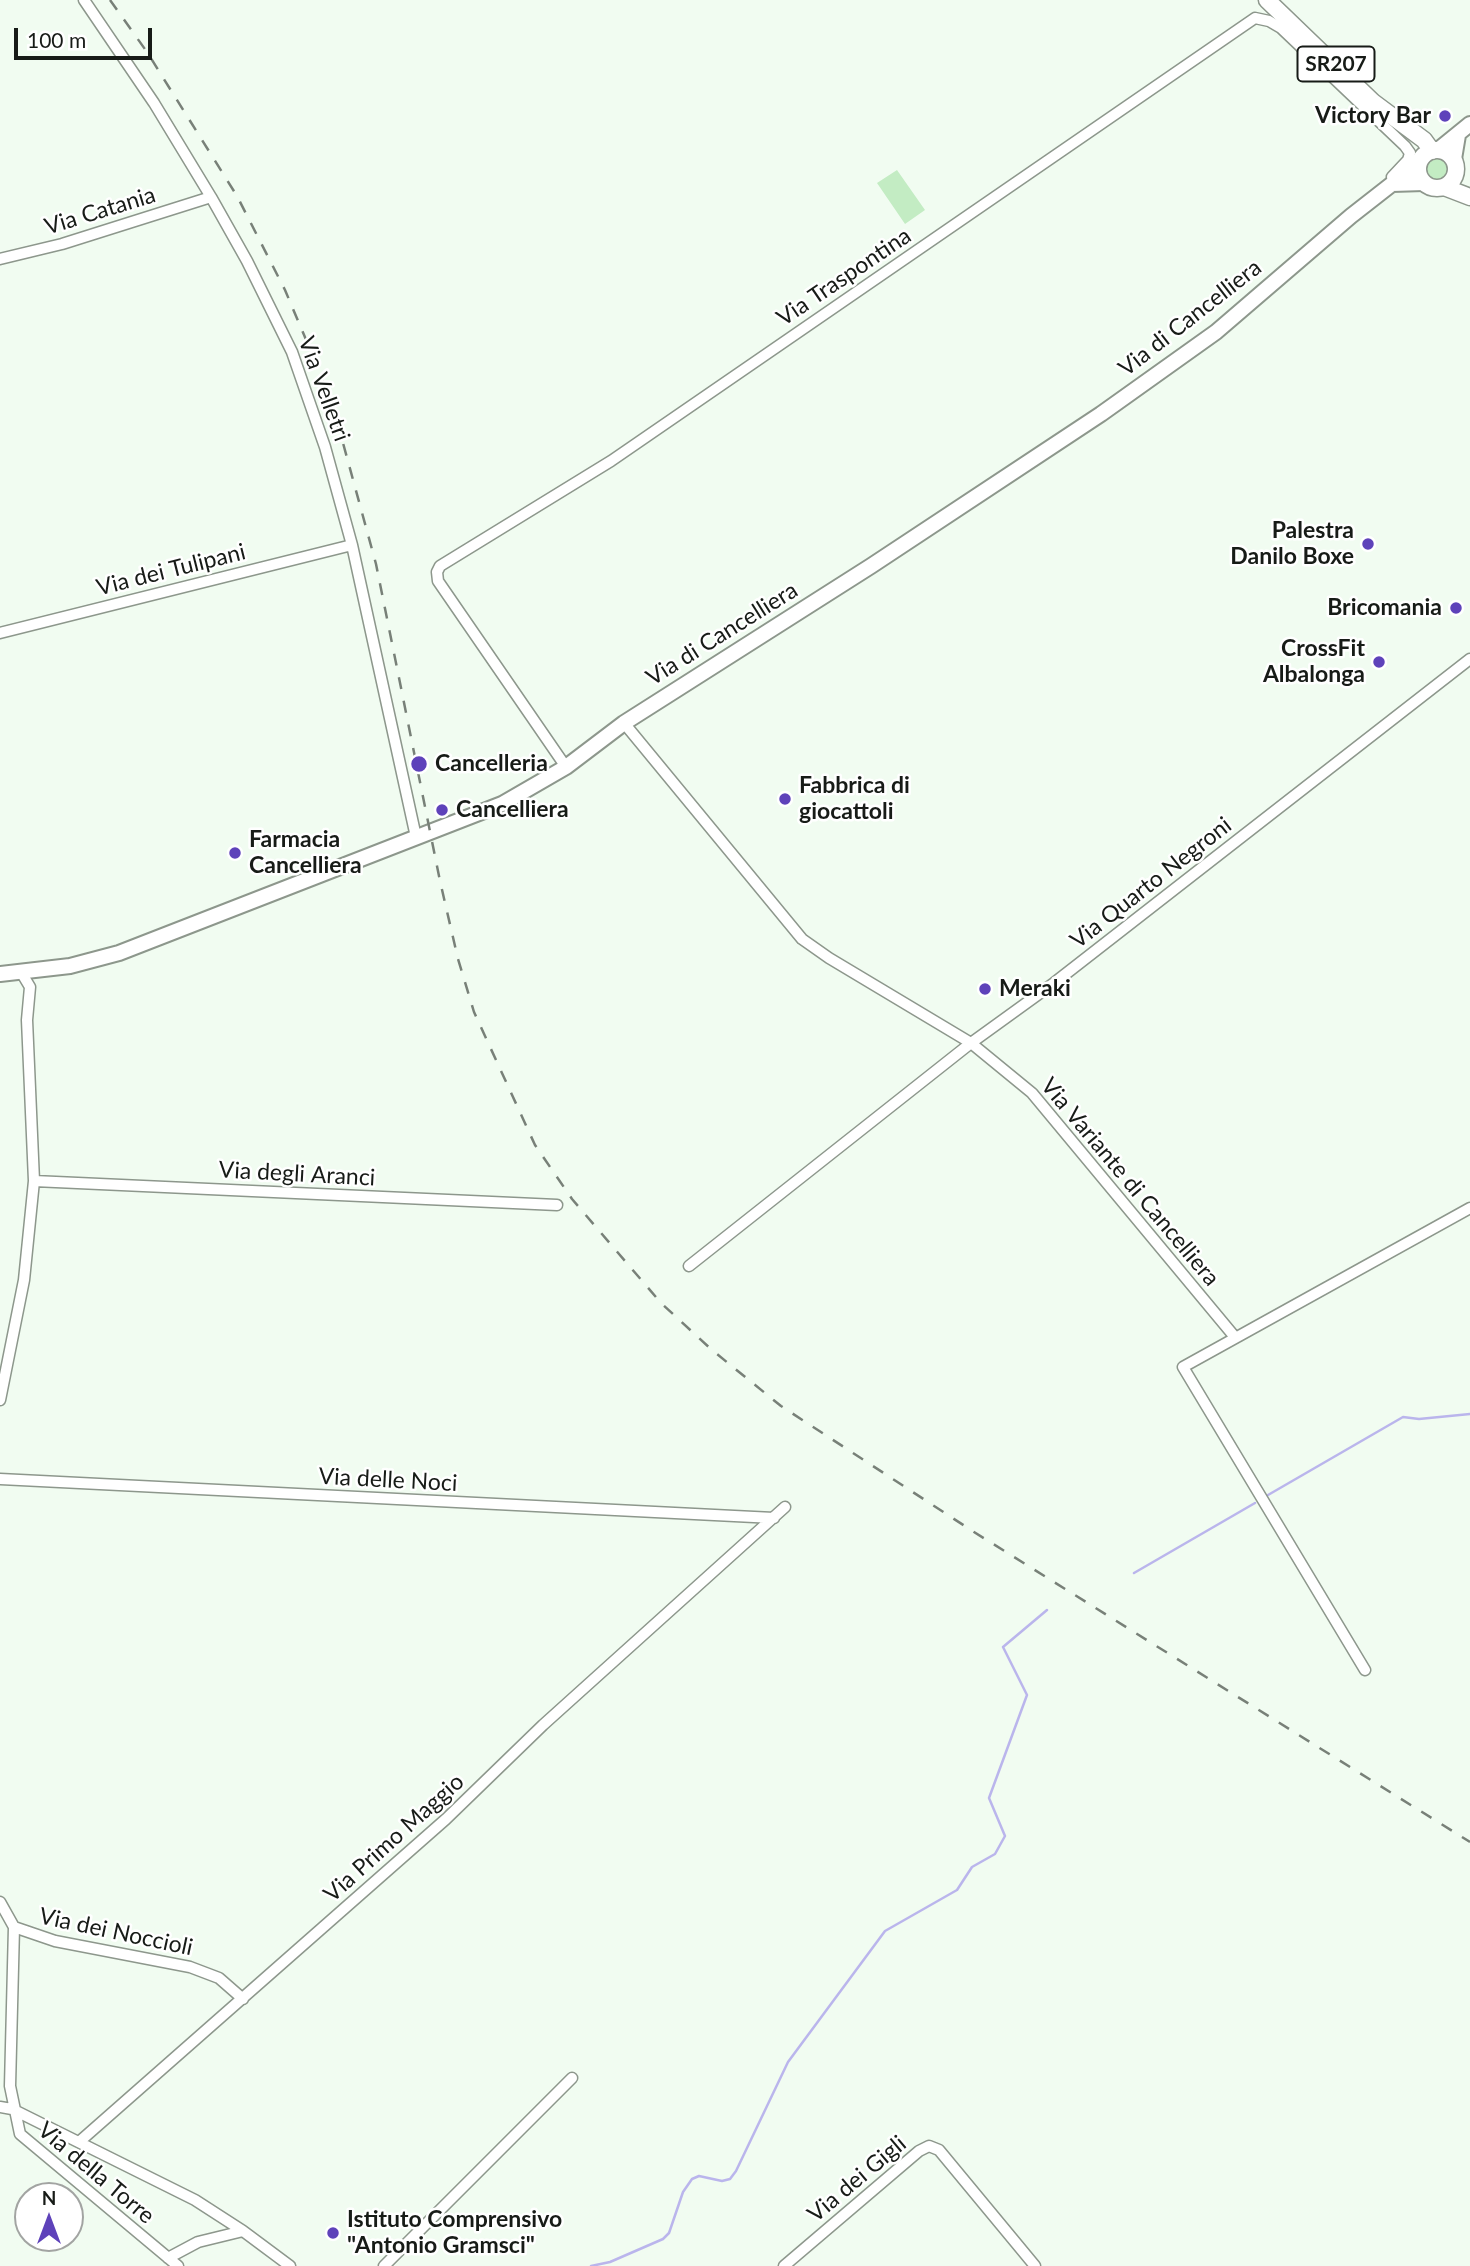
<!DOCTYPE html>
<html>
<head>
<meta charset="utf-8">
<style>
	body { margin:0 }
	#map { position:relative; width:1470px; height:2266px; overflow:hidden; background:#f1fcf1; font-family:Lato,sans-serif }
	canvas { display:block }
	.north { position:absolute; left:14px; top:2182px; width:70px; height:70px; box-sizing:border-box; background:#fff; border:2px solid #a2a4a2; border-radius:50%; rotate:0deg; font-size:19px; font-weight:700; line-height:28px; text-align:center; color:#171b17 }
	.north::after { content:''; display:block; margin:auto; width:24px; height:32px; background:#5e42ba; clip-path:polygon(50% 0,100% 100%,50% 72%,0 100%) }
	.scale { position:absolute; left:14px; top:28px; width:138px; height:32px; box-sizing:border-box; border:4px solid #171b17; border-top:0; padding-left:9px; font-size:21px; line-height:24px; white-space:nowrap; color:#171b17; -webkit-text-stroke:5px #fff; paint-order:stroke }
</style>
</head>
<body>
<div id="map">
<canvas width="1470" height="2266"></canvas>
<div class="north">N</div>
<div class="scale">100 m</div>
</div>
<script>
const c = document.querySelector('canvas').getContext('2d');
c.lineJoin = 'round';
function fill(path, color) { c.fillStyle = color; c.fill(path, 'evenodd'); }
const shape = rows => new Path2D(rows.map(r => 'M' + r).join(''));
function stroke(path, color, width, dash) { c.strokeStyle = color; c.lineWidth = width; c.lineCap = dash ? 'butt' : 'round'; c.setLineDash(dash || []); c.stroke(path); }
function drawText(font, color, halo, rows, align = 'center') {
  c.font = font + ' Lato,sans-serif'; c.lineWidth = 5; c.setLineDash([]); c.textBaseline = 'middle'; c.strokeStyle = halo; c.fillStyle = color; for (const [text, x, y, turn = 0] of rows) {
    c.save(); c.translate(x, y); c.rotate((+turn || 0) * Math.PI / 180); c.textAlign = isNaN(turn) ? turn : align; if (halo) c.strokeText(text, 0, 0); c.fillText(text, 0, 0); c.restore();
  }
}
const green = shape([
	'1424 169a14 14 0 1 1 28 0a14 14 0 1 1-28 0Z',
	[897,170,925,210,905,224,877,183]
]);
const stream = shape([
	[1268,1495,1403,1417,1419,1419,1470,1414],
	[1134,1573,1255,1503],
	[591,2266,610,2262,663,2239,669,2233,683,2192,692,2179,699,2176,722,2181,730,2179,736,2171,788,2062,885,1931,957,1890,972,1867,995,1854,1005,1836,989,1798,1027,1695,1003,1647,1047,1610]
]);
const street = shape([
	[84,0,154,103,211,197,247,261,292,352,325,447,352,545,416,837],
	[0,259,62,244,211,197],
	[0,633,352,545],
	[624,723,802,939,829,958,971,1043,1032,1093,1234,1336],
	[566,767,438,581,437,572,440,566,611,461,1255,18,1269,21,1281,28,1405,146,1410,153,1408,160,1392,177],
	[34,1181,557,1205],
	[689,1266,971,1043,1054,983,1470,659],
	[0,1400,24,1280,34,1181,27,1020,30,987,21,972],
	[0,1479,774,1518],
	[1365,1670,1183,1367,1470,1208],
	[0,1902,14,1927,10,2086,20,2134,178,2266],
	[14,1927,55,1941,190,1967,219,1978,243,1999],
	[0,2107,12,2109,195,2200,243,2231],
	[79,2142,446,1819,543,1725,785,1507],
	[168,2258,198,2242,243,2231,290,2266],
	[384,2266,572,2078],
	[784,2266,919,2151,929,2146,939,2150,1035,2266]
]);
const secondary = shape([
	[1438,150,1470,124],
	[1454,159,1458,135],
	[1392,184,1424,183],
	[0,974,70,966,119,953,502,804,566,767,624,723,871,566,1101,414,1216,332,1351,216,1406,173,1418,168]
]);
const primary = shape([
	[1267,0,1373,102,1424,140,1432,151],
	'1418 169a19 19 0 1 1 38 0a19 19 0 1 1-38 0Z',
	[1444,187,1470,197]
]);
const rail = shape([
	[110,0,147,52,237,196,285,290,318,368,340,432,376,564,440,881,458,959,474,1012,535,1145,572,1199,661,1303,712,1350,781,1406,974,1532,1470,1842]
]);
const markers = [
	[1445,116,7,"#5e42ba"],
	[1368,544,7,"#5e42ba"],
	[1456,608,7,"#5e42ba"],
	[1379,662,7,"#5e42ba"],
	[419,764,9,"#5e42ba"],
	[785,799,7,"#5e42ba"],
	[442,810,7,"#5e42ba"],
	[235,853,7,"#5e42ba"],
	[985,989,7,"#5e42ba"],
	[333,2233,7,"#5e42ba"]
];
const shields = [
	[1336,64,77]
];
const shieldNames = [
	["SR207",1336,64]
];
const poiNames = [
	["Victory Bar",1431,116,"right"],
	["Palestra",1354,531,"right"],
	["Danilo Boxe",1354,557,"right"],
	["Bricomania",1442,608,"right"],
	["CrossFit",1365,649,"right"],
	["Albalonga",1365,675,"right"],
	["Cancelleria",435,764],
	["Fabbrica di",799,786],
	["giocattoli",799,812],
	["Cancelliera",456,810],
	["Farmacia",249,840],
	["Cancelliera",249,866],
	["Meraki",999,989],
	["Istituto Comprensivo",347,2220],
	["\"Antonio Gramsci\"",347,2246]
];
const streetNames = [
	["Via Catania",100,211,-17],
	["Via Traspontina",844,277,-34],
	["Via di Cancelliera",1190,318,-38],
	["Via Velletri",324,389,70],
	["Via dei Tulipani",171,570,-14],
	["Via di Cancelliera",722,634,-32],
	["Via Quarto Negroni",1151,883,-38],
	["Via degli Aranci",297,1174,3],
	["Via Variante di Cancelliera",1130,1182,50],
	["Via delle Noci",388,1480,3],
	["Via Primo Maggio",394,1838,-42],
	["Via dei Noccioli",116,1932,12],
	["Via della Torre",96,2173,40],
	["Via dei Gigli",857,2179,-40]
];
fill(green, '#c3ecc3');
stroke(stream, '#bab5ec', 2.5);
stroke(street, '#8d978c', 13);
stroke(secondary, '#8d978c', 18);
stroke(primary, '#8d978c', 19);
stroke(street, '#fff', 10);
stroke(secondary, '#fff', 14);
stroke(primary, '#fff', 16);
stroke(rail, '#788078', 2.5, [12, 12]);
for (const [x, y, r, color] of markers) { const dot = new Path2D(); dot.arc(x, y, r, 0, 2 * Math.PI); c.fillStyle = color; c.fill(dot); stroke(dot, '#fff', 2.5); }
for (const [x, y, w] of shields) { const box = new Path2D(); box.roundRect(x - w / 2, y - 17.5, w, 35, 5); c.fillStyle = '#fff'; c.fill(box); stroke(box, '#171b17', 2); }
drawText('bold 21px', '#171b17', null, shieldNames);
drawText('bold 23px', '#171b17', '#fff', poiNames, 'left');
drawText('23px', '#171b17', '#fff', streetNames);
</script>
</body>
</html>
